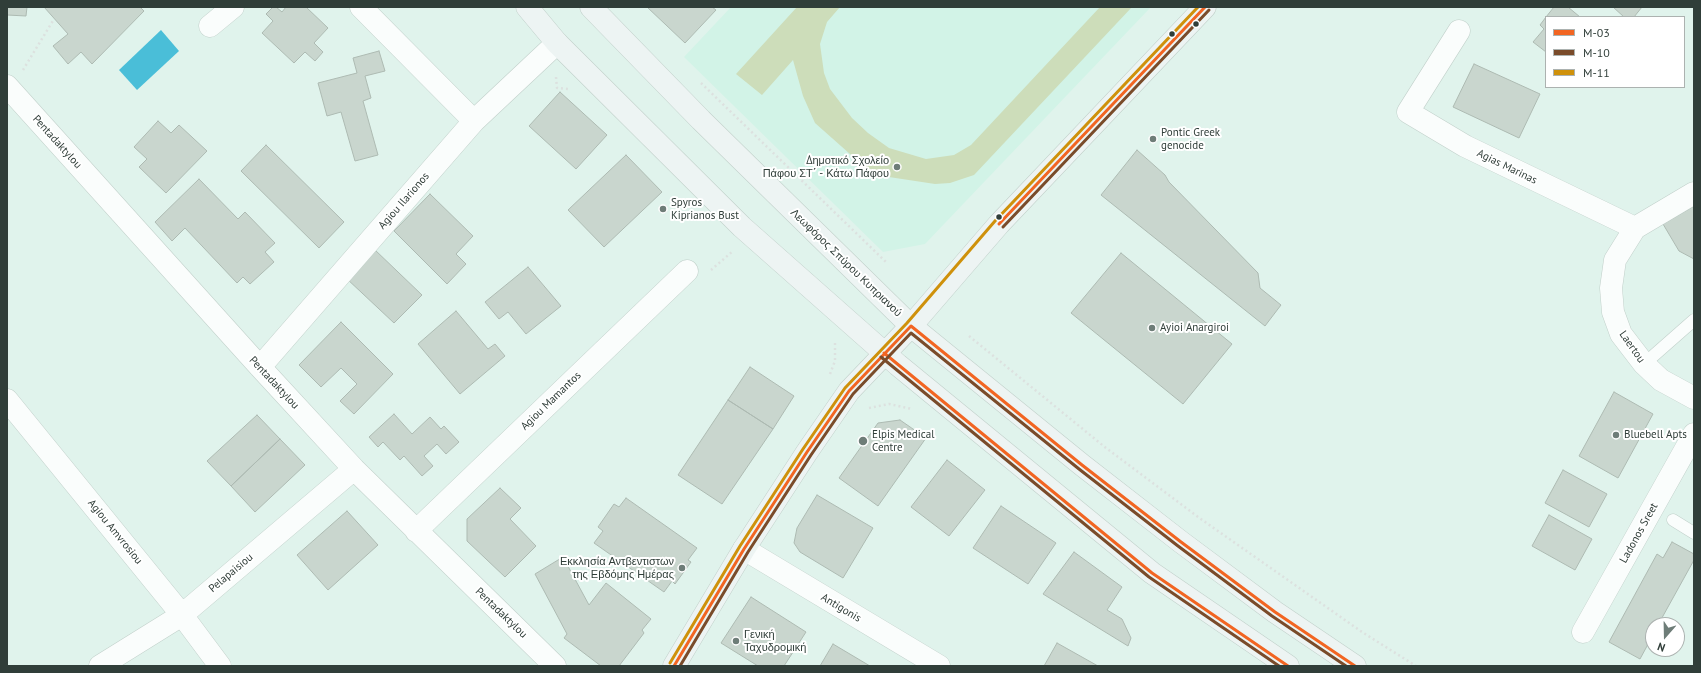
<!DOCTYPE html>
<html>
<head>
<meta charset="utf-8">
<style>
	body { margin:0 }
	#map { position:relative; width:1701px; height:673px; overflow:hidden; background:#e0f3ec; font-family:"PT Sans",sans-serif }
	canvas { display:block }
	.frame { position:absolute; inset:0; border:8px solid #303e39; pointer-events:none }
	.legend { position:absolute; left:1545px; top:16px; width:140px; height:72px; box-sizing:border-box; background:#fff; border:1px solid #acb2b0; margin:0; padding:5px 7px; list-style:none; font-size:12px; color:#303e39 }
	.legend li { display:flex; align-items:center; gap:8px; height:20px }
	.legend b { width:20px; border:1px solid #acb2b0 }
	.north { position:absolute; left:1645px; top:617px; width:40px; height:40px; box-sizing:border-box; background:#fff; border:1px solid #acb2b0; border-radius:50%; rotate:200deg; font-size:11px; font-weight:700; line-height:16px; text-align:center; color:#303e39 }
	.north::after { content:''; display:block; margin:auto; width:14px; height:18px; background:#6e7d78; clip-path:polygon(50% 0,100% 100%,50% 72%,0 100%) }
</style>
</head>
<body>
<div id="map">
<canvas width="1701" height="673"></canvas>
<div class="frame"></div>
<ul class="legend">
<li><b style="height:5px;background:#f26522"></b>M-03</li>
<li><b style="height:5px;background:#7a4b2a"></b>M-10</li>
<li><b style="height:5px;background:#cf910b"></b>M-11</li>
</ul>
<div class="north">N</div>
</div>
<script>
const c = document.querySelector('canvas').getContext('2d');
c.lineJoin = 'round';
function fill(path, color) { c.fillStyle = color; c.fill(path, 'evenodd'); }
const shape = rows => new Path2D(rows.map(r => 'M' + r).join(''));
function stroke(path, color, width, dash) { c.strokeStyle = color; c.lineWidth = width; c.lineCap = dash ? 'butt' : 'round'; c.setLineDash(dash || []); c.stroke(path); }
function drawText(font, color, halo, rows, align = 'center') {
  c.font = font + ' "PT Sans",sans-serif'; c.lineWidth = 4; c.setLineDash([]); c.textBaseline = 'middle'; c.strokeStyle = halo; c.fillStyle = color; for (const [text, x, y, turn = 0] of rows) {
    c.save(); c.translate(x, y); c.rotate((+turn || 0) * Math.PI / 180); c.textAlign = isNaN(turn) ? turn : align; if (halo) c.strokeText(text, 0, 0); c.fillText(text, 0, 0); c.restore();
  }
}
const built = shape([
	[731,7,1151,7,925,244,883,252,684,57]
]);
const green = shape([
	[797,7,840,7,827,22,820,44,824,73,830,89,852,118,868,133,889,148,926,159,954,155,971,145,1100,7,1132,7,974,175,950,183,935,184,889,177,869,169,850,154,815,123,803,96,793,60,762,95,736,74]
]);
const water = shape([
	[161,30,179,51,137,90,119,70]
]);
const building = shape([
	[7,7,27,7,26,16,7,15,7,7],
	[44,7,140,7,144,11,92,64,81,52,68,64,53,46,68,34,44,7],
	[273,7,276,7,282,12,286,7,306,7,328,28,314,43,323,52,315,61,305,52,294,63,262,33,273,21,266,14,273,7],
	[647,7,712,7,716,10,685,43,647,7],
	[1554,7,1568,7,1580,17,1546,17,1554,7],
	[1613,7,1642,7,1634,17,1624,17,1613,7],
	[1546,17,1546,52,1533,42,1544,29,1540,25,1546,17],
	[379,51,385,71,365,76,371,98,363,101,378,155,355,161,341,112,327,116,318,83,357,73,353,58,379,51],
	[1474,64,1540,94,1519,138,1453,107,1474,64],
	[560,92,607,135,576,169,529,126,560,92],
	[158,121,171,133,179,125,207,151,166,193,139,167,147,159,134,147,158,121],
	[266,145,344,222,319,248,241,171,266,145],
	[1137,150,1165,175,1169,182,1258,273,1260,288,1281,305,1265,326,1101,195,1137,150],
	[626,155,662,192,604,247,568,210,626,155],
	[199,179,238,219,245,212,275,243,265,252,274,262,250,284,243,277,237,283,185,228,172,241,155,222,199,179],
	[430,194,473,236,456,254,466,264,447,284,394,231,430,194],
	[1694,206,1694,259,1679,251,1663,224,1694,206],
	[374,249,422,295,394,323,346,278,374,249],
	[1121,253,1232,344,1183,404,1071,313,1121,253],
	[528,267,561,306,526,334,508,312,499,319,485,302,528,267],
	[456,311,488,349,495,344,505,356,460,394,418,344,456,311],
	[341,322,393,374,354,414,340,401,357,384,341,368,321,387,299,365,341,322],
	[750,367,794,396,773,429,728,400,750,367],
	[1614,392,1653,414,1618,478,1579,456,1614,392],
	[728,400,773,429,722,504,678,475,728,400],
	[394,414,412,434,430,417,441,429,444,426,459,442,446,454,437,444,424,456,433,466,422,476,404,456,400,460,383,442,378,447,369,437,394,414],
	[257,415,280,439,231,486,207,461,257,415],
	[900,420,926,438,878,506,839,478,878,423,900,420],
	[280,439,305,465,255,512,231,486,280,439],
	[947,460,985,490,949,536,911,507,947,460],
	[1563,470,1607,494,1589,527,1545,503,1563,470],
	[500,488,521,508,510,519,536,546,505,577,467,541,467,519,500,488],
	[817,495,873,528,843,578,800,552,794,543,797,528,817,495],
	[626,498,697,548,688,560,691,562,675,584,672,581,664,592,594,543,603,531,598,527,614,504,619,507,626,498],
	[1001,506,1056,543,1028,584,973,548,1001,506],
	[347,511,378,545,328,590,297,555,347,511],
	[1549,515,1592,539,1575,570,1532,546,1549,515],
	[1672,542,1694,554,1694,560,1658,625,1653,625,1653,635,1640,659,1609,642,1657,554,1663,558,1672,542],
	[1074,552,1122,587,1107,610,1122,619,1131,638,1128,646,1043,594,1074,552],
	[563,557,589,605,606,583,651,619,642,630,644,633,619,666,601,666,564,638,567,634,535,574,563,557],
	[751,597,806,632,784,666,758,666,721,643,751,597],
	[1057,643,1098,666,1044,666,1057,643],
	[833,644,870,666,820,666,833,644]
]);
const path = shape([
	[23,70,54,19],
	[556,77,557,88,568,89],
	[701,83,887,263],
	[711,270,733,251],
	[969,336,1106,448,1198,517,1362,632,1416,666],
	[830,374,835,361,835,341],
	[869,408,889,404,912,409]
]);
const lane = shape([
	[1644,364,1694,320],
	[1673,520,1694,533]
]);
const street = shape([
	[361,7,474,121],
	[210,26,233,7],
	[1459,31,1408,112,1465,146,1635,228,1694,193],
	[7,86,260,367,354,469,555,666],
	[1635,228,1615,260,1611,288,1613,312,1621,334,1644,364,1661,380,1694,398],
	[260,367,474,121,557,43],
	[7,400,182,615,220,666],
	[416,531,687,271],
	[744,549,939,666],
	[1583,632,1694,434],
	[100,666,182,615,354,469]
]);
const secondary = shape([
	[527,7,557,43,742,227,898,365,1152,573,1288,666],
	[591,7,701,120,911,326,1082,465,1181,542,1275,612,1355,666],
	[674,666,744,549,807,452,849,391,911,326,999,224,1205,7]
]);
const bus1 = shape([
	[999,224,1205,7],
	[884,353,1152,573,1288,666],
	[674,666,744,549,807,452,849,391,911,326,1082,465,1181,542,1275,612,1355,666]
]);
const bus2 = shape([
	[1003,227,1209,10],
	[881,357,1149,577,1279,666],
	[680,666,748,552,811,455,853,394,911,333,1079,469,1178,546,1272,616,1346,666]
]);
const bus3 = shape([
	[670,663,740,546,803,449,845,388,907,323,995,221,1198,7]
]);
const markers = [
	[1196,24,3.5,"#303e39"],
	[1172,34,3.5,"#303e39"],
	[1153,139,4,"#6e7d78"],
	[897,167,4,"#6e7d78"],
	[663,209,4,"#6e7d78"],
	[999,217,3.5,"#303e39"],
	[1152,328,4,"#6e7d78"],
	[1616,435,4,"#6e7d78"],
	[863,441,5,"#6e7d78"],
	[682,568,4,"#6e7d78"],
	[736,641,4,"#6e7d78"]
];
const poiNames = [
	["Pontic Greek",1161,133],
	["genocide",1161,146],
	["Δημοτικό Σχολείο",889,161,"right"],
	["Πάφου ΣΤ΄ - Κάτω Πάφου",889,174,"right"],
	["Spyros",671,203],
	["Kiprianos Bust",671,216],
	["Ayioi Anargiroi",1160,328],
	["Elpis Medical",872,435],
	["Centre",872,448],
	["Bluebell Apts",1624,435],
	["Εκκλησία Αντβεντιστων",674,562,"right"],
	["της Εβδόμης Ημέρας",674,575,"right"],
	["Γενική",744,635],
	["Ταχυδρομική",744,648]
];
const streetNames = [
	["Pentadaktylou",57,142,48],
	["Agias Marinas",1507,167,26],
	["Agiou Ilarionos",404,201,-49],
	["Λεωφόρος Σπύρου Κυπριανού",846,263,44],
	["Laertou",1632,347,55],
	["Pentadaktylou",274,383,47],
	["Agiou Mamantos",551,401,-44],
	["Agiou Amvrosiou",115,532,51],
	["Ladonos Sreet",1639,533,-61],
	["Pelapaisiou",231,573,-40],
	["Antigonis",841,608,31],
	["Pentadaktylou",501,613,44]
];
fill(built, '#d2f3e7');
fill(green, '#cdddba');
fill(water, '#4abed8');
fill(building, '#c9d6ce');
stroke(building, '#adbab2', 1);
stroke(lane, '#c1d0ca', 13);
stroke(street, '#c1d0ca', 23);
stroke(secondary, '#c1d0ca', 23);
stroke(path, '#dce1df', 2.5, [2, 3]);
stroke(lane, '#fafdfc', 12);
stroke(street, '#fafdfc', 22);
stroke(secondary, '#edf4f3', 22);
stroke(bus1, '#f26522', 3);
stroke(bus2, '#7a4b2a', 3);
stroke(bus3, '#cf910b', 3);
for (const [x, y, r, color] of markers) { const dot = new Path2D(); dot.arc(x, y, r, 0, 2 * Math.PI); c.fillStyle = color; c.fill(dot); stroke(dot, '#fff', 1.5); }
drawText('11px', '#303e39', '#fff', poiNames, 'left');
drawText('11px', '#303e39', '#fff', streetNames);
</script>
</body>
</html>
